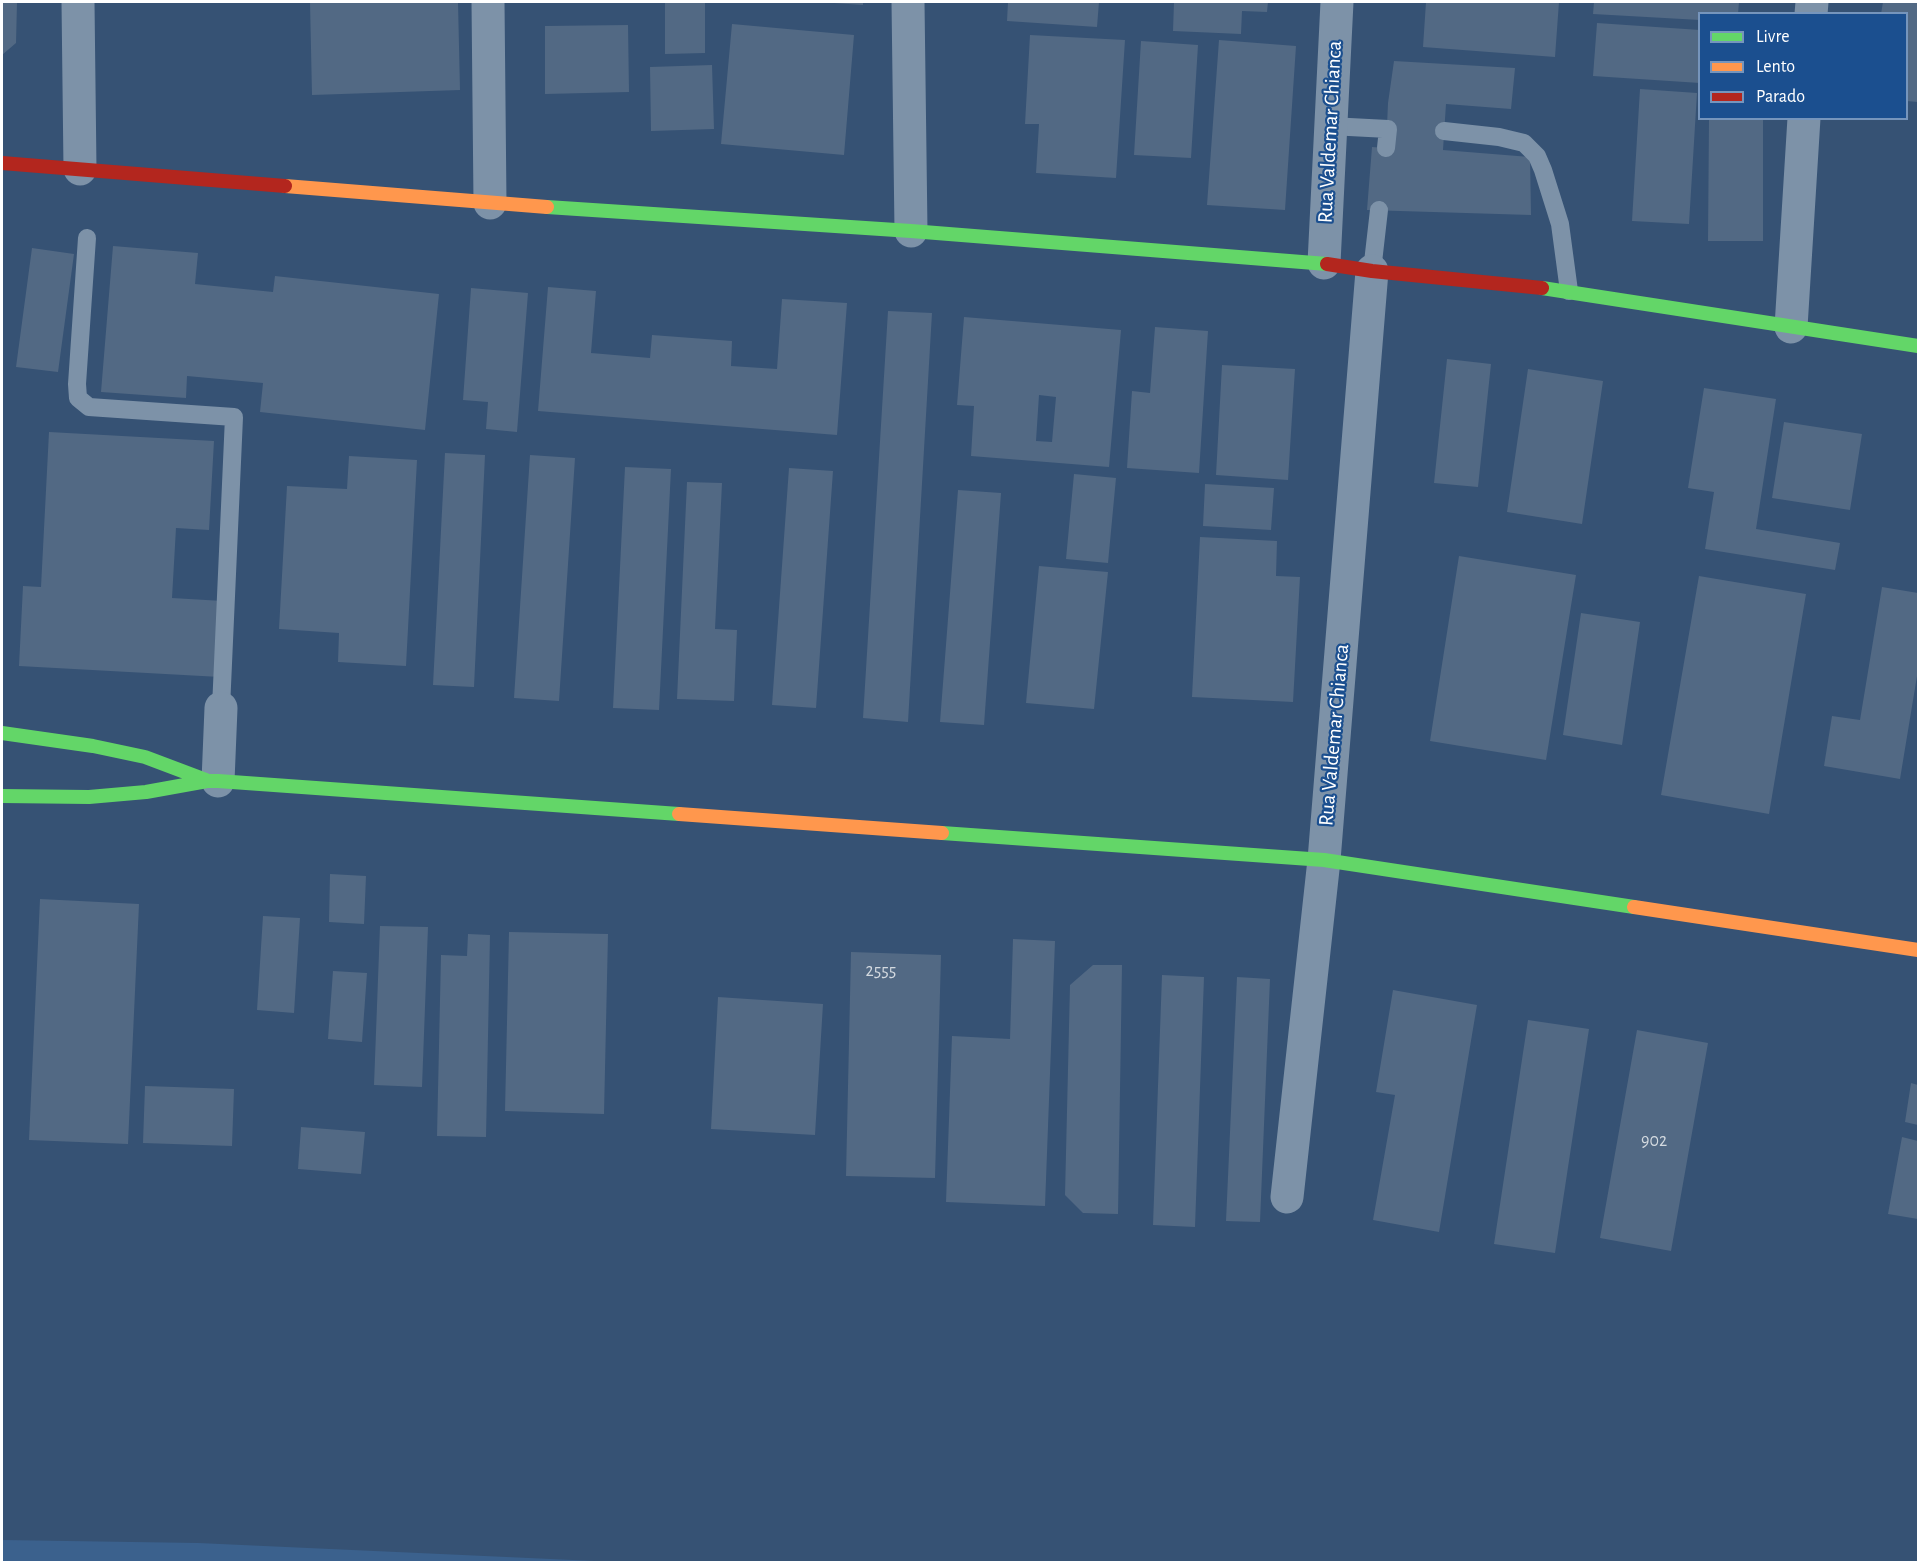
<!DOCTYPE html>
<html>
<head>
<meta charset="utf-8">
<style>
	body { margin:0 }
	#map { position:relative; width:1920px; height:1564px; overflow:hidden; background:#365274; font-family:"Alegreya Sans",sans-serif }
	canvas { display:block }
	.frame { position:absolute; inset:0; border:3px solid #fff; pointer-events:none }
	.legend { position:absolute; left:1698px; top:12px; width:210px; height:108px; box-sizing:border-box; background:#1b4f8f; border:2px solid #7695bc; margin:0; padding:8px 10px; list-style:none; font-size:18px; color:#fff }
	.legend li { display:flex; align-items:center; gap:12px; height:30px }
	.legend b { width:30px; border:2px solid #7695bc }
</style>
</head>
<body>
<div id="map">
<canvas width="1920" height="1564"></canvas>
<div class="frame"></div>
<ul class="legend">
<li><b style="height:8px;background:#63d668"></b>Livre</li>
<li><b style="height:8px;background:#ff974d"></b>Lento</li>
<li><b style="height:8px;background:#b3261e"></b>Parado</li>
</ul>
</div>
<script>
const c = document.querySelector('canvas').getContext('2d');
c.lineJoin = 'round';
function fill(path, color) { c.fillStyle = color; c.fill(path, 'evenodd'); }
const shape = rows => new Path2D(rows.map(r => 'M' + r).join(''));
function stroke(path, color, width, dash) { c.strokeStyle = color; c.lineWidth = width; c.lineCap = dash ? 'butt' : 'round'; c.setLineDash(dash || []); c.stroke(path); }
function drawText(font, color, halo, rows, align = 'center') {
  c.font = font + ' "Alegreya Sans",sans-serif'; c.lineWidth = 4.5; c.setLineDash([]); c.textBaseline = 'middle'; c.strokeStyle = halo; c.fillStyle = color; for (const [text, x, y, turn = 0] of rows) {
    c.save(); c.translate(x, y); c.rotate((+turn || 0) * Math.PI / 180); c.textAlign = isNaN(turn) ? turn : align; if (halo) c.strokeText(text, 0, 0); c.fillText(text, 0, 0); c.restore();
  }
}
const water = shape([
	[2,1540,198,1543,617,1562,2,1562]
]);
const building = shape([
	[2,2,17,2,16,43,2,55],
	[310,2,458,2,460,90,312,95],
	[665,2,705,2,705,53,665,54],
	[834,2,863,2,863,5,834,3],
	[1008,2,1099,2,1097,27,1007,21],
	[1174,2,1268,2,1267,12,1242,11,1241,34,1173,31],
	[1426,2,1559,2,1555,57,1423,47],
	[1594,2,1739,2,1738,14,1700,14,1700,20,1593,14],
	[1883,2,1918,2,1918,102,1906,101,1906,14,1881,14],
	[1597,23,1700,30,1700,83,1593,76],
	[732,24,854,35,844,155,721,144],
	[628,25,629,92,545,94,545,26],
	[1030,35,1125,40,1116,178,1036,173,1039,124,1025,124],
	[1219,40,1296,46,1285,210,1207,205],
	[1141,41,1198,45,1191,158,1134,155],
	[1394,61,1515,68,1511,109,1446,104,1443,150,1530,157,1531,215,1367,210,1372,147,1386,148,1388,103],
	[712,65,714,129,651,131,650,67],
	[1640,89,1697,93,1689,224,1632,221],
	[1709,118,1763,118,1763,241,1708,241],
	[113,246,198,253,195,284,273,292,275,276,439,294,425,430,260,412,263,383,187,376,186,398,101,392],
	[32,248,74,254,58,372,16,367],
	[548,287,596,291,591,353,650,358,652,335,732,341,731,366,777,369,782,299,847,303,837,435,538,411],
	[471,288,528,293,517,432,486,429,488,402,463,400],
	[888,311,932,313,908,722,863,718],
	[964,317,1121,330,1109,467,971,456,974,406,957,405],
	[1039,395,1056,397,1052,442,1036,441],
	[1155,327,1208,331,1199,473,1127,468,1132,391,1150,393],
	[1447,359,1491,364,1478,487,1434,483],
	[1222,365,1295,369,1288,480,1216,475],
	[1528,369,1603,381,1582,524,1507,512],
	[1704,388,1776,399,1756,529,1840,543,1835,570,1705,549,1714,492,1688,488],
	[1784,422,1862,434,1850,510,1772,498],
	[49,432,214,441,209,530,176,528,172,598,223,601,220,677,19,666,23,586,41,587],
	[445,453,485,455,474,687,433,685],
	[530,455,575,458,559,701,514,698],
	[349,456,417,460,406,666,338,662,339,633,279,629,287,486,347,489],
	[625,467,671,469,659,710,613,708],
	[789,468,833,471,816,708,772,705],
	[1074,474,1116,478,1108,563,1066,559],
	[687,482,722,483,715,629,737,630,734,701,677,699],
	[1205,484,1274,488,1271,530,1203,526],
	[958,490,1001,493,984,725,940,722],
	[1200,537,1277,541,1276,576,1300,577,1293,702,1192,697],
	[1459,556,1576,575,1546,760,1430,741],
	[1039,566,1108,572,1094,709,1026,703],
	[1699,576,1806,594,1769,814,1661,795],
	[1882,587,1918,593,1918,670,1900,779,1824,766,1832,716,1860,720],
	[1581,613,1640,622,1622,745,1563,735],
	[330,874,366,876,364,924,329,922],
	[40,899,139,904,128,1144,29,1140],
	[263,916,300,918,294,1013,257,1010],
	[380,926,428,927,422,1087,374,1085],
	[509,932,608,934,604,1114,505,1111],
	[468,934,490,935,486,1137,437,1136,441,955,467,956],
	[1013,939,1055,941,1045,1206,946,1202,952,1036,1010,1039],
	[851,952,941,955,935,1178,846,1176],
	[1093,965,1122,965,1118,1214,1083,1213,1065,1195,1070,985],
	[333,971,367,973,362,1042,328,1039],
	[1162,975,1204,977,1195,1227,1153,1225],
	[1237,977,1270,979,1260,1222,1226,1221],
	[1393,990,1477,1005,1439,1232,1373,1220,1395,1095,1376,1092],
	[718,997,823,1004,815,1135,711,1129],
	[1528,1020,1589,1029,1555,1253,1494,1244],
	[1637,1030,1708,1043,1671,1251,1600,1238],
	[1911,1083,1918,1085,1918,1125,1905,1122],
	[145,1086,234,1089,232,1146,143,1143],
	[301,1127,365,1132,361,1174,298,1169],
	[1902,1137,1918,1141,1918,1219,1888,1214]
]);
const lane = shape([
	[1330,126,1388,129,1386,148],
	[1444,131,1499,137,1524,143,1537,156,1543,170,1560,224,1569,291],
	[87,238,77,384,78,398,89,407,234,417,221,708],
	[1372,271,1379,210]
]);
const street = shape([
	[78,2,80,169],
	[488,2,490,203],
	[908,2,911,231],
	[1811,14,1812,2],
	[1324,263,1337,2],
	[1791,327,1804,118],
	[218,781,221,708],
	[1287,1197,1324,860,1372,271]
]);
const fast = shape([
	[547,207,911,231,1327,264],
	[1542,288,1918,346],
	[2,733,93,746,145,757,206,780],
	[2,796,89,797,146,792,207,781,218,781,679,814],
	[942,833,1324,860,1634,907]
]);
const slow = shape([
	[285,186,547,207],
	[679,814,942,833],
	[1634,907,1918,950]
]);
const jam = shape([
	[2,163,285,186],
	[1327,264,1372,271,1542,288]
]);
const numberNames = [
	["2555",881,971],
	["902",1654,1141]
];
const streetNames = [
	["Rua Valdemar Chianca",1330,132,-87],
	["Rua Valdemar Chianca",1334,735,-85]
];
fill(water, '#3b618d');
fill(building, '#526984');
stroke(lane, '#7d92a8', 18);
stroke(street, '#7d92a8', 33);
stroke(fast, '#63d668', 14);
stroke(slow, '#ff974d', 14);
stroke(jam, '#b3261e', 14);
drawText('18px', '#d4dae0', null, numberNames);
drawText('21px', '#fff', '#1b4f8f', streetNames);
</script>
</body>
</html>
